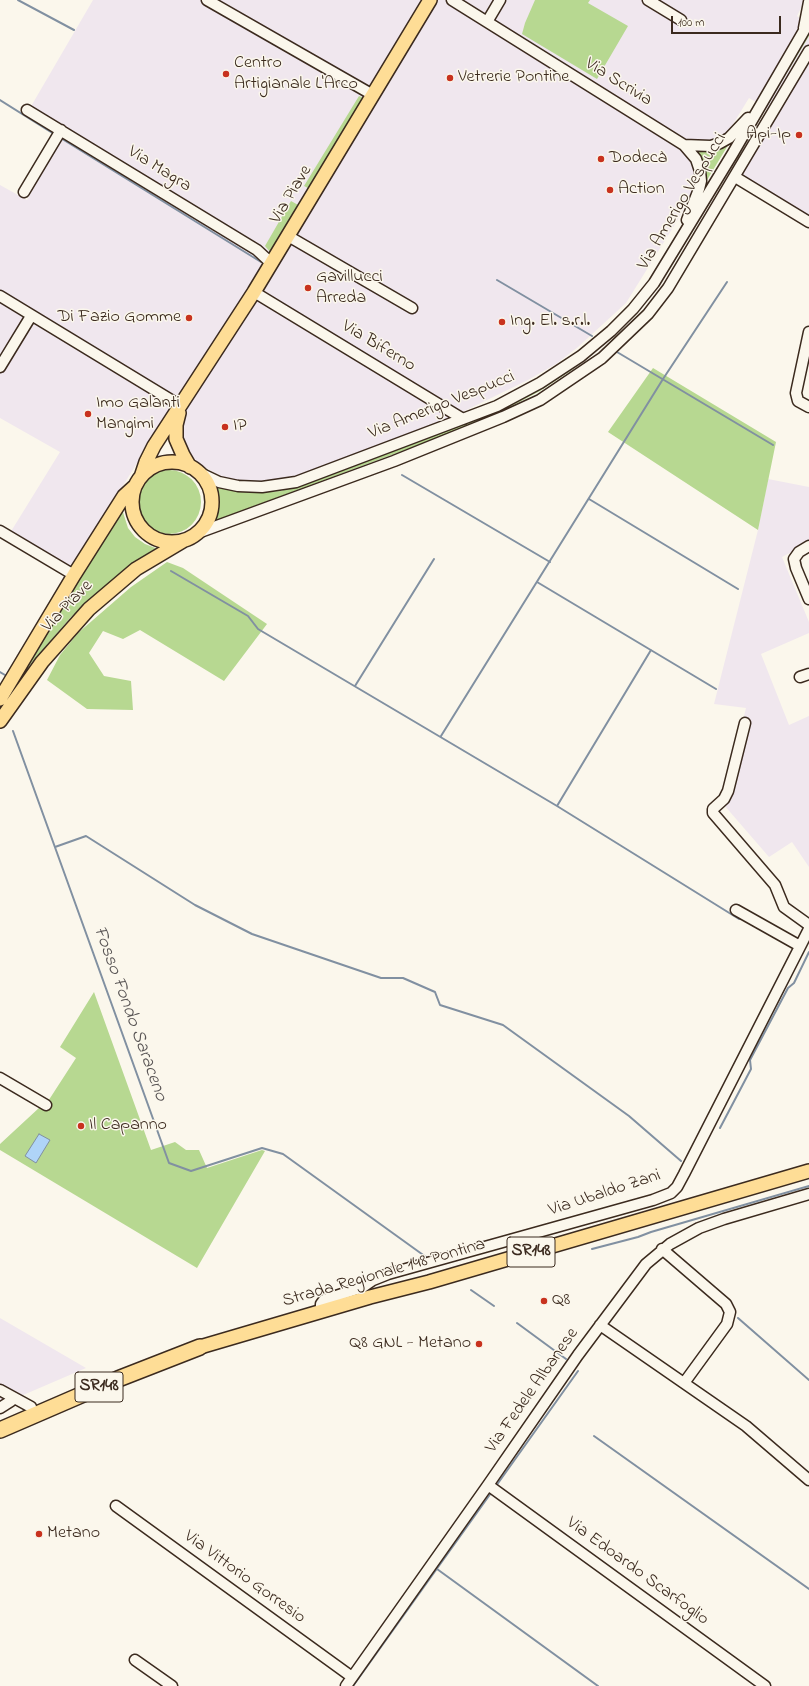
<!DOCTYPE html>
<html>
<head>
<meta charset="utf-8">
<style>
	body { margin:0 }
	#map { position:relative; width:809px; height:1686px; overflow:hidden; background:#fbf7ec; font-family:"Indie Flower",sans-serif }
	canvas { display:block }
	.scale { position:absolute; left:671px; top:16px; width:110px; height:18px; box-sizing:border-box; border:2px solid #3b2a1e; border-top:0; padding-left:5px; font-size:12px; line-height:14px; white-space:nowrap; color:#3b2a1e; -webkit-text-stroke:3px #fbf7ec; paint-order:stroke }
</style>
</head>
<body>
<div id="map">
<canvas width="809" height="1686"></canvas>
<div class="scale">100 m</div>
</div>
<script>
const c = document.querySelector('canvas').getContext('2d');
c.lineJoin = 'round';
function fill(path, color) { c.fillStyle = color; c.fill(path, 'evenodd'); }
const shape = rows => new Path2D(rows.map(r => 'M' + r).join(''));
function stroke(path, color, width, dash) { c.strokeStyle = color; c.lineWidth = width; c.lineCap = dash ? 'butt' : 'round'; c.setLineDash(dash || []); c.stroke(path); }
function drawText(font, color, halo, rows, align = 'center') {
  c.font = font + ' "Indie Flower",sans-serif'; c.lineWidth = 3; c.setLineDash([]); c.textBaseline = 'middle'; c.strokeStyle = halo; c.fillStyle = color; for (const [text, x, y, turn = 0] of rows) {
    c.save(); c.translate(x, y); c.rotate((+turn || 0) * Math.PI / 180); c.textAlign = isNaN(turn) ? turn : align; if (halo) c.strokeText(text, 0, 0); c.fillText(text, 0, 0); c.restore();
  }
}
const built = shape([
	[93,0,805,0,797,16,809,24,809,216,742,176,742,172,776,114,749,98,730,129,719,139,702,142,687,139,681,149,694,165,696,177,696,188,677,221,626,303,578,347,556,364,528,380,450,418,283,481,261,482,233,480,221,476,199,464,190,457,171,409,70,570,10,533,60,452,0,418,0,185,27,200,67,130,30,108],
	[768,479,809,487,809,543,782,557,809,622,809,633,761,654,789,725,809,716,809,867,792,842,769,857,724,805,729,801,748,721,743,720,746,708,714,704,758,530],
	[0,1318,86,1368,0,1405]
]);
const green = shape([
	[535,0,590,0,588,3,628,26,597,79,522,34,525,23],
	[809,30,809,36,668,272,654,290,625,324,592,355,569,372,540,391,497,414,437,438,214,521,218,503,214,484,234,490,254,493,281,491,430,436,539,387,645,297],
	[359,96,364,98,308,188,304,186],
	[733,137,701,190,695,150],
	[291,201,300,206,271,253,265,246],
	[653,368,776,442,758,530,608,432],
	'137 502a32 32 0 1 1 64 0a32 32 0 1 1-64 0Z',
	[121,506,128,528,135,537,145,544,158,549,86,604,71,617,33,661,14,687,0,710,0,705],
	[167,562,183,568,267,624,224,681,140,630,123,639,103,631,89,653,104,676,131,681,133,710,87,709,47,680,60,655,78,633,131,587],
	[94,992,151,1150,175,1142,186,1150,199,1150,207,1168,262,1150,265,1151,197,1268,0,1150,0,1144,40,1107,43,1109,76,1058,60,1047]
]);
const water = shape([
	[39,1134,50,1140,36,1163,25,1156,39,1134]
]);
const stream = shape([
	[18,0,74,30],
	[0,100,54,134],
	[59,137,261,262],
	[497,280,592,336],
	[617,352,773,445],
	[402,475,550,562],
	[589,499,738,589],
	[171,571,248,616,258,629,557,806,739,919],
	[537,582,716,689],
	[0,672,5,675],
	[355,686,434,559],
	[13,731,169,1163,191,1171,262,1148,283,1154,426,1257],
	[441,736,663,379,727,282],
	[557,806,651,650],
	[55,847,86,836,195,905,252,934,381,978,403,978,435,992,440,1005,503,1025,629,1116,681,1161],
	[720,1128,751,1069,750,1060,788,988,794,983,809,952],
	[592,1249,638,1237,651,1232,809,1186],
	[471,1290,494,1306],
	[738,1318,809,1380],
	[517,1323,566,1359],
	[594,1436,809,1589],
	[496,1486,578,1371],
	[437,1569,598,1686],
	[353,1686,491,1493]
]);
const minor = shape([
	[207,0,373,95],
	[452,0,684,145,696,159,700,171,701,181,699,189,687,220],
	[648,0,681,20],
	[487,22,500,0],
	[804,28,809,2],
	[27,110,257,250,271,263],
	[684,145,711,146,720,143,729,138,748,118],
	[735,177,809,222],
	[24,192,61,130],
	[288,236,412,308],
	[254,292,463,419],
	[0,296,181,406],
	[809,332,796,393,798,401,809,407],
	[0,367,31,316],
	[196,471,219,482,238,486,262,487,296,482,497,406,540,383,581,356,611,331,633,309,654,283,733,153,809,22],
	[0,531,74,575],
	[195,534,394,461,503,417,540,400,602,358,648,314,668,288,809,51],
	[809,546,799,552,794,559,796,568,809,599],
	[800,677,809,674],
	[745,723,728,791,724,799,713,809,713,813,775,885,784,907,809,925],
	[736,910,800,946],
	[0,1078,46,1105],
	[662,1249,726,1304,730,1312,727,1324,684,1383],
	[321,1311,321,1304,324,1300,363,1287,373,1280,388,1274,653,1200,671,1193,677,1187,684,1174,809,929],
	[600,1325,746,1426,809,1480],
	[0,1390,31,1407],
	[0,1408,11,1401,12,1397],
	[488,1485,765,1686],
	[116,1506,352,1677],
	[135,1660,172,1686],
	[346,1686,488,1485,578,1355,646,1264,670,1244,699,1228,724,1219,809,1194]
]);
const major = shape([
	[179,413,176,425,176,439,183,455,190,467],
	'132 502a40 40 0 1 1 80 0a40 40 0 1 1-80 0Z',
	[141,477,146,462,154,446,254,292,430,0],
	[0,699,74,575,124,496,135,486],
	[0,721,42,662,89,609,136,569,183,541],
	[200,1347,370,1297,429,1282,809,1171]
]);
const highway = shape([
	[0,1430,118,1379,200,1347]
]);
const markers = [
	[226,74,4,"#c8321e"],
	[450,78,4,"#c8321e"],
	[799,135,4,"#c8321e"],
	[601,159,4,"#c8321e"],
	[610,190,4,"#c8321e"],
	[308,288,4,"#c8321e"],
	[189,318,4,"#c8321e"],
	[502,322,4,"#c8321e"],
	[88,414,4,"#c8321e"],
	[225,427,4,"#c8321e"],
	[81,1126,4,"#c8321e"],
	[544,1301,4,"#c8321e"],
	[479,1344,4,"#c8321e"],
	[39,1534,4,"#c8321e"]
];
const shields = [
	[531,1252,48],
	[99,1387,48]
];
const shieldNames = [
	["SR148",531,1252],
	["SR148",99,1387]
];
const poiNames = [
	["Centro",234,64],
	["Artigianale L'Arco",234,85],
	["Vetrerie Pontine",458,78],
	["Api-Ip",791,135,"right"],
	["Dodecà",609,159],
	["Action",618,190],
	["Gavillucci",316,278],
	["Arreda",316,299],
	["Di Fazio Gomme",181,318,"right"],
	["Ing. El. s.r.l.",510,322],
	["Imo Galanti",96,404],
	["Mangimi",96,425],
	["IP",233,427],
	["Il Capanno",89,1126],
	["Q8",552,1301],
	["Q8 GNL - Metano",471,1344,"right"],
	["Metano",47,1534]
];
const streetNames = [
	["Via Scrivia",618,83,32],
	["Via Magra",159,170,32],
	["Via Piave",292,195,-59],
	["Via Amerigo Vespucci",683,202,-59],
	["Via Biferno",378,347,31],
	["Via Amerigo Vespucci",442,406,-22],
	["Via Piave",68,607,-46],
	["Via Ubaldo Zani",605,1194,-18],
	["Strada Regionale 148 Pontina",384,1274,-16],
	["Via Fedele Albanese",533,1391,-55],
	["Via Edoardo Scarfoglio",637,1572,36],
	["Via Vittorio Gorresio",244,1578,36]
];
const waterNames = [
	["Fosso Fondo Saraceno",129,1014,70]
];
fill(built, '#f0e7ee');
fill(green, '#b7d891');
fill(water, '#afd4f8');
stroke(water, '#8190a1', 1);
stroke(stream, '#8190a1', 2);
stroke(minor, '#3b2a1e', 13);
stroke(major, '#3b2a1e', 16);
stroke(highway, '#3b2a1e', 18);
stroke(minor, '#fbf7ec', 10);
stroke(major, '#fedd96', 13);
stroke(highway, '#fedd96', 15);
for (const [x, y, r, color] of markers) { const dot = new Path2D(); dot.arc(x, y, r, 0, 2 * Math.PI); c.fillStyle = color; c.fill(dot); stroke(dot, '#fbf7ec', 1.5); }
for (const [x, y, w] of shields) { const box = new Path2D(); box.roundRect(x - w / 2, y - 15, w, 30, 3); c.fillStyle = '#fbf7ec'; c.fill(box); stroke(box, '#3b2a1e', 1); }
drawText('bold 17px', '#3b2a1e', null, shieldNames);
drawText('18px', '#3b2a1e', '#fbf7ec', poiNames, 'left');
drawText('18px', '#3b2a1e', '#fbf7ec', streetNames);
drawText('italic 19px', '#585454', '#fbf7ec', waterNames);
</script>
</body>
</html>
